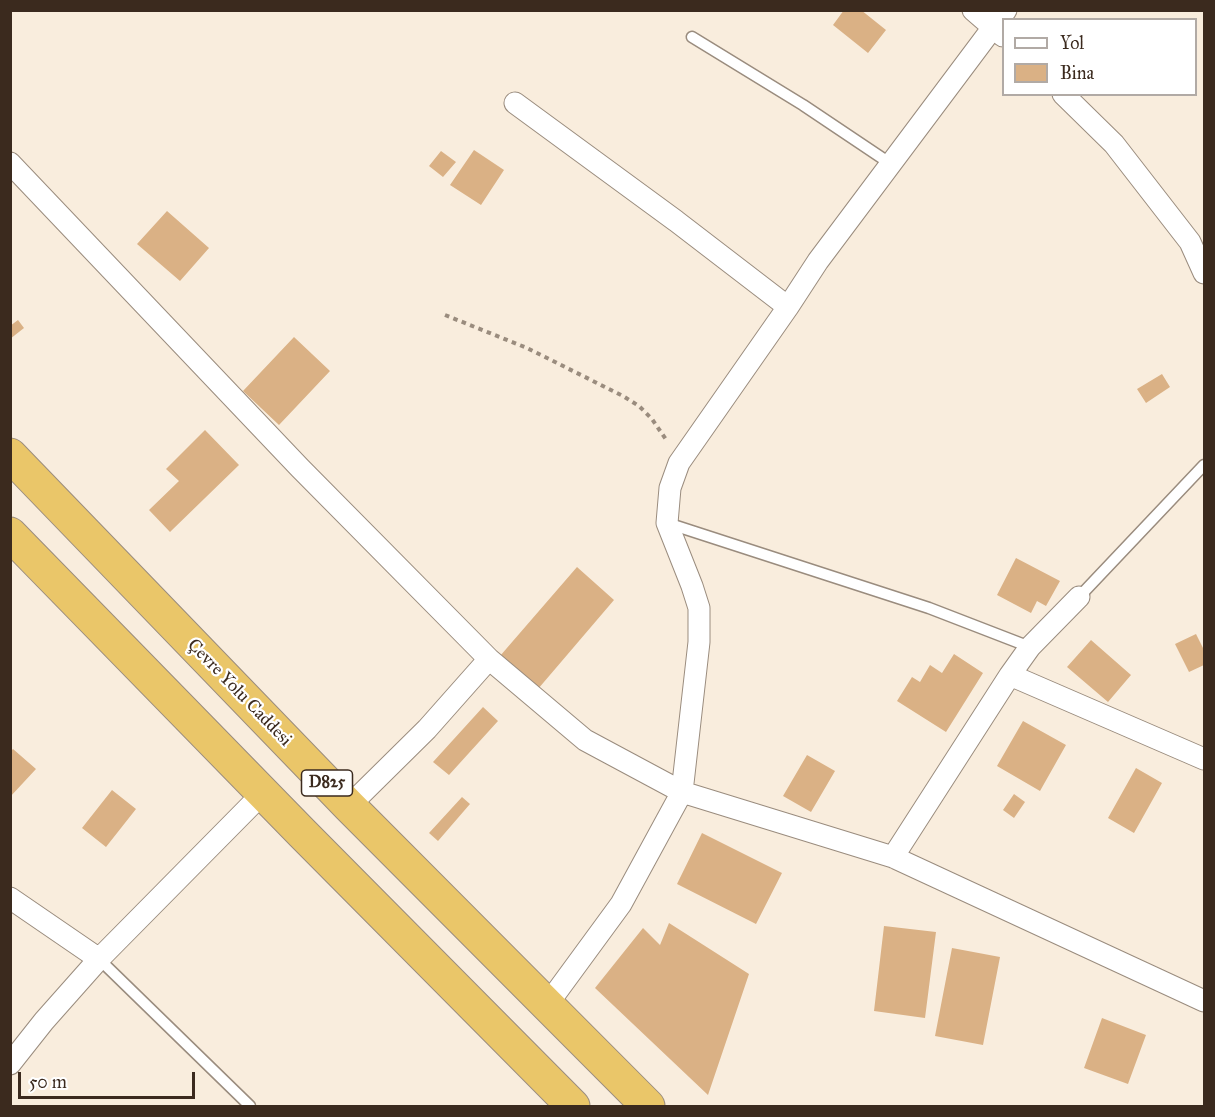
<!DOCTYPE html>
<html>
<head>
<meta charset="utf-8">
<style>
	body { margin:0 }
	#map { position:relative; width:1215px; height:1117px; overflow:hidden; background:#f9eddd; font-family:"IM FELL Great Primer",serif }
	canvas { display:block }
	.frame { position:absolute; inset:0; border:12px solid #3b2a1e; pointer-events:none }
	.legend { position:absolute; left:1002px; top:18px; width:195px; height:78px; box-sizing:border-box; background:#fff; border:2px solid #b1aaa5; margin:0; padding:8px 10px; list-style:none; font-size:18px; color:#3b2a1e }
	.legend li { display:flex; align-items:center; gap:12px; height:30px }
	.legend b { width:30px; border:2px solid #b1aaa5 }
	.scale { position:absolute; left:18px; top:1072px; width:177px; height:27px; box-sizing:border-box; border:3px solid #3b2a1e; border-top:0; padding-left:8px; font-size:18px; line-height:21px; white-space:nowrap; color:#3b2a1e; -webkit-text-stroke:4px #fff; paint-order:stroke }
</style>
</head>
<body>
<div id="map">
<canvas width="1215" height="1117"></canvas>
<div class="frame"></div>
<ul class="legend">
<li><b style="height:8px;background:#fff"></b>Yol</li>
<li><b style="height:16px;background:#dab185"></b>Bina</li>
</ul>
<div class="scale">50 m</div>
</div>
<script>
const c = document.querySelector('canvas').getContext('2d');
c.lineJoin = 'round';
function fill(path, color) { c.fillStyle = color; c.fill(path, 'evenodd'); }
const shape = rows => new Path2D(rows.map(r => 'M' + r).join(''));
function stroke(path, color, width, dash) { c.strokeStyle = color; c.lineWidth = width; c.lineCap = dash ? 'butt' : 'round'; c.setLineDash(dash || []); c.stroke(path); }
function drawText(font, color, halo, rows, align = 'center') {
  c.font = font + ' "IM FELL Great Primer",serif'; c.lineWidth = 4.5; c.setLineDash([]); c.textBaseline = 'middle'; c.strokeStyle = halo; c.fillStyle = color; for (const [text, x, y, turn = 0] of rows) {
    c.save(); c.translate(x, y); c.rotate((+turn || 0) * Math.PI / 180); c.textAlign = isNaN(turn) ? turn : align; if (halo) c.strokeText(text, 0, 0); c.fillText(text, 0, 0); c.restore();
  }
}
const building = shape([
	[844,10,861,10,886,30,868,53,833,25],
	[474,150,504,170,481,205,450,185],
	[441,151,456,162,443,177,429,166],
	[167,211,209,248,180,281,137,244],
	[18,320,24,328,10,339,10,326],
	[294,337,330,371,279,425,243,391],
	[1162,374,1170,387,1146,403,1137,389],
	[205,430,239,465,170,532,149,510,179,481,166,469],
	[1016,558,1060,581,1046,606,1037,601,1031,613,997,595],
	[577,567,614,600,538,689,500,656],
	[1196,634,1204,650,1204,665,1189,672,1175,644],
	[1091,640,1131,675,1108,702,1067,667],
	[954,654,983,673,946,732,897,701,912,677,920,682,930,665,942,673],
	[483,707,498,721,449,775,433,762],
	[1023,721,1066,745,1040,791,997,766],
	[13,749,36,769,10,797,10,752],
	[807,755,835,771,811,812,783,796],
	[1136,768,1162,783,1134,833,1108,818],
	[112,790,136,809,106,847,82,828],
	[1014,794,1025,802,1014,818,1003,810],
	[462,797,470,804,438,841,429,833],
	[702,833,782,873,756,924,677,884],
	[669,923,749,974,708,1095,595,988,643,928,660,945],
	[884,926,936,932,925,1018,874,1011],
	[952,948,1000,957,983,1045,935,1036],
	[1102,1018,1146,1035,1128,1084,1084,1068]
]);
const path = shape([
	[445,315,527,348,623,396,639,406,652,419,667,441]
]);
const service = shape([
	[692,37,803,105,891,164],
	[667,523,929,608,1030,647],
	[1079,597,1204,465],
	[99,959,250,1106]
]);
const minor = shape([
	[973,10,1003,36],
	[1063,94,1114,144,1190,242,1204,273],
	[515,103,676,221,788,307],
	[10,163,300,468,489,659],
	[1010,675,1204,759],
	[349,806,427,729,489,659,585,740,682,792,893,857,1204,1001],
	[893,857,1010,675,1030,647,1079,597],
	[10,898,99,959],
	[547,1005,621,904,682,792,699,642,699,608,692,586,667,523,670,488,679,463,788,307,818,261,1006,10],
	[10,1064,44,1021,99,959,263,793]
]);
const trunk = shape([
	[10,455,349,806,648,1106],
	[10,534,303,834,573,1106]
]);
const shields = [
	[327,783,51]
];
const shieldNames = [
	["D825",327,783]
];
const streetNames = [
	["Çevre Yolu Caddesi",239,693,46]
];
fill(building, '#dab185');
stroke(service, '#9a8c7e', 13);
stroke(minor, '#9a8c7e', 23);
stroke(trunk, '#9a8c7e', 35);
stroke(path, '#9a8c7e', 4, [4.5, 4.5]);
stroke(service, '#fff', 10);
stroke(minor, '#fff', 21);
stroke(trunk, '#eac669', 33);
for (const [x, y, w] of shields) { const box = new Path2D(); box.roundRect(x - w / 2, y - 13, w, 26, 4.5); c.fillStyle = '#fff'; c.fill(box); stroke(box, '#3b2a1e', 1.5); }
drawText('bold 16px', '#3b2a1e', null, shieldNames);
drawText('18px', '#3b2a1e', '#fff', streetNames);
</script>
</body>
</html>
